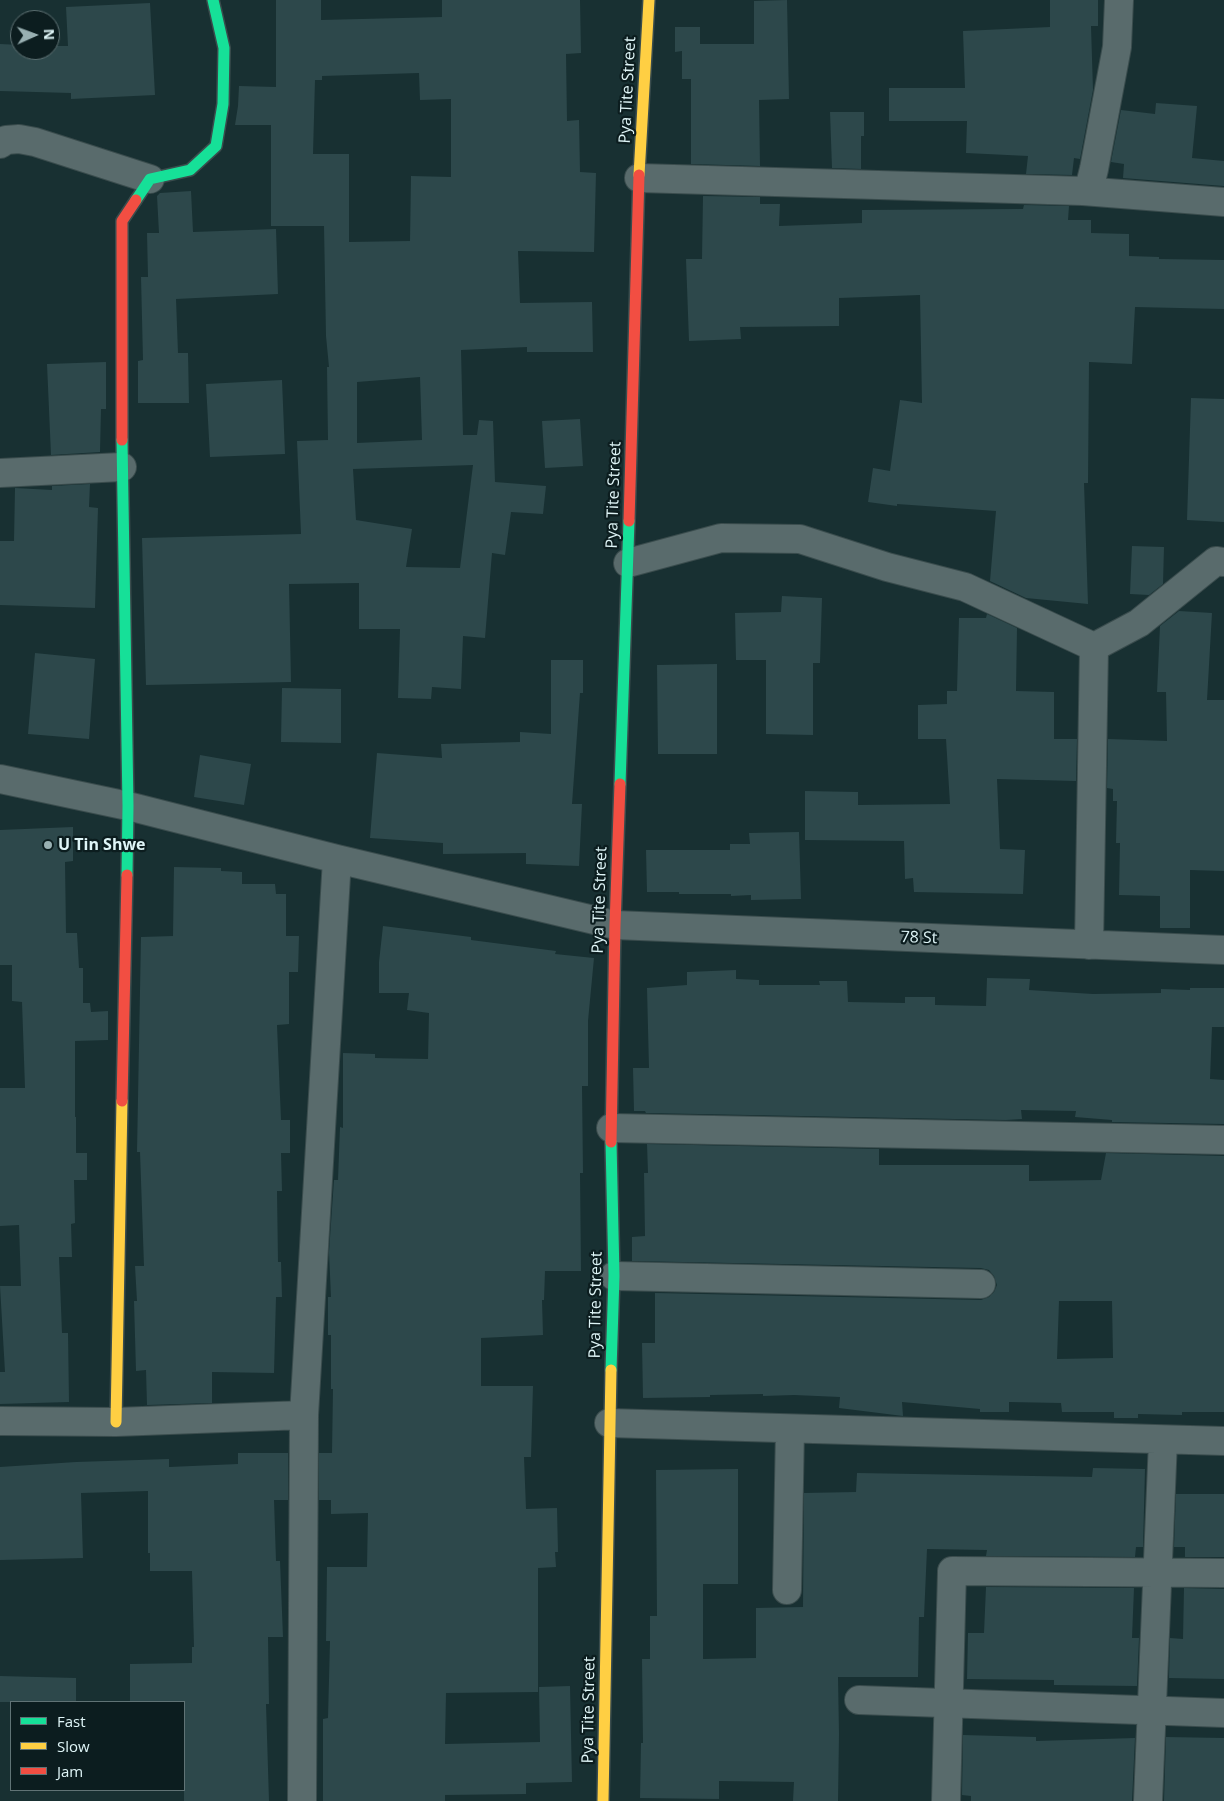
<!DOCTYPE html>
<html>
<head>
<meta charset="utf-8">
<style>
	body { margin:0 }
	#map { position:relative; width:1224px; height:1801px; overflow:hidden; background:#183032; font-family:"Open Sans",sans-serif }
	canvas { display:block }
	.legend { position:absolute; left:10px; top:1701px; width:175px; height:90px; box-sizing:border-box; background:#0c1d1f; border:1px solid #607375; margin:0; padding:6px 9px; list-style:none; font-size:15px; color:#dff5f7 }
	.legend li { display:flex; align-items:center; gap:10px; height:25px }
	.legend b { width:25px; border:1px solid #607375 }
	.north { position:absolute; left:10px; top:10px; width:50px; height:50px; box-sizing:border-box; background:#0c1d1f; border:1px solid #607375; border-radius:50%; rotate:88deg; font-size:14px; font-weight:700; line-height:20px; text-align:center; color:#dff5f7 }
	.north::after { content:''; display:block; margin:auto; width:18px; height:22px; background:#99b0b2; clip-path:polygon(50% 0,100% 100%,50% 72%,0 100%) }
</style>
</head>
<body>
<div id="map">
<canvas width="1224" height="1801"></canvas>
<ul class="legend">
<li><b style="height:6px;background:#16e098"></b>Fast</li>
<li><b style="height:6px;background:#ffcf43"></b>Slow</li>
<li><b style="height:6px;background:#f24e42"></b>Jam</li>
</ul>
<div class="north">N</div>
</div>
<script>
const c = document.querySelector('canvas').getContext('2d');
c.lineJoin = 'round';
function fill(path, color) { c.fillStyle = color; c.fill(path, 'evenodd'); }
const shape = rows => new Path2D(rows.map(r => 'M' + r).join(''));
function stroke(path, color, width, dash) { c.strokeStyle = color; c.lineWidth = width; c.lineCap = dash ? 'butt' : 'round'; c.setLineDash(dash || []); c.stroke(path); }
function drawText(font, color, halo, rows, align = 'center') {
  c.font = font + ' "Open Sans",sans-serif'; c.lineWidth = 4.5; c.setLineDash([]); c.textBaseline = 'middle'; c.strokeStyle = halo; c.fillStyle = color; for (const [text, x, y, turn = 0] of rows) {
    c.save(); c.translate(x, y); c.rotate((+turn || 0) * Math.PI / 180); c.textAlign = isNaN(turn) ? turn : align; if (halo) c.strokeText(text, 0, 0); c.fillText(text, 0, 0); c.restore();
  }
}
const building = shape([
	[276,0,321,0,321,20,442,17,442,0,580,0,581,53,566,54,567,121,579,120,580,172,596,173,594,252,518,251,520,303,592,302,593,352,527,352,527,347,461,350,463,435,477,435,479,420,493,421,495,482,546,486,543,514,511,512,505,555,492,553,485,638,463,636,461,689,432,687,431,699,398,698,400,629,359,629,359,583,289,584,291,682,146,685,142,538,301,534,297,441,328,440,327,367,329,367,326,336,324,226,271,226,271,125,235,125,238,106,239,86,276,87],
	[419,73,420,100,451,99,451,177,411,176,410,241,349,242,349,154,313,154,315,80,322,80,322,76],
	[420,377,422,440,357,443,357,382],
	[473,465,460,568,406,567,412,529,356,520,353,469],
	[787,0,789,99,759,100,760,166,691,164,691,79,682,79,682,51,675,52,675,27,700,27,700,44,754,44,754,1],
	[1050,0,1098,0,1098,26,1091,26,1093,90,1080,159,1074,158,1072,175,1026,174,1028,156,966,153,967,121,889,121,889,88,965,88,963,31,1050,27],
	[150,3,155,95,71,99,71,93,0,91,0,44,20,45,20,50,50,50,50,46,68,46,66,7],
	[1156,103,1197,106,1192,158,1224,161,1224,186,1123,178,1124,164,1111,162,1121,110,1155,114],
	[830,112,864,112,864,136,861,136,861,169,832,168],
	[191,191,193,232,276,229,278,294,176,299,178,353,188,353,189,403,138,403,138,361,143,360,141,277,148,277,147,233,159,233,157,196,160,193],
	[703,196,760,197,760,204,780,204,779,226,862,223,862,210,1023,209,1024,205,1069,206,1068,220,1091,220,1091,233,1129,234,1129,256,1159,257,1159,259,1224,260,1224,309,1135,307,1132,364,1089,362,1088,483,1084,483,1088,604,1026,598,990,581,996,511,897,504,897,506,868,502,873,468,890,471,900,400,922,403,920,295,839,298,839,326,740,327,741,339,689,341,686,259,702,259],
	[106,362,106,409,101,409,100,452,51,455,47,364],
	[282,380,285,454,210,457,206,384],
	[1191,398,1224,399,1224,522,1187,520],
	[580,419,583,466,545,468,542,421],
	[90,484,89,507,98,508,95,608,0,605,0,541,14,541,15,488,52,490,52,486],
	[1132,546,1164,547,1163,584,1149,595,1130,594],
	[782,596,822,598,820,663,813,663,813,735,766,734,766,660,736,660,735,613,781,612],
	[1179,611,1212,613,1207,700,1224,700,1224,871,1190,870,1190,928,1160,928,1160,896,1119,895,1120,843,1116,843,1117,801,1113,801,1113,789,1107,788,1108,739,1167,741,1166,692,1157,692,1160,626],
	[987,614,1017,628,1016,691,1054,692,1054,739,1077,739,1076,781,997,779,1000,849,1025,850,1023,894,914,892,913,878,905,879,904,841,805,840,805,791,858,792,858,805,950,804,946,739,918,739,918,705,947,704,947,691,957,691,959,618,986,618],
	[35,653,95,659,89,739,28,734],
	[551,660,583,660,583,693,580,693,572,804,582,804,579,866,526,864,526,853,443,854,443,843,370,838,377,753,442,758,441,744,520,742,520,732,551,734],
	[717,664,717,754,658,754,657,665],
	[282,688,341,689,341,743,281,742],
	[200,755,251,764,244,805,194,797],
	[73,827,73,861,65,862,66,933,77,933,79,968,83,968,83,1003,90,1003,91,1012,108,1011,108,1040,75,1041,75,1117,76,1117,76,1153,87,1153,87,1180,74,1180,75,1223,71,1224,72,1257,59,1257,62,1333,68,1333,69,1402,0,1404,0,1372,5,1372,0,1286,21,1286,19,1225,0,1226,0,1088,25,1088,22,1002,12,1001,12,965,0,965,0,830],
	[799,832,801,899,751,900,751,895,731,896,731,894,679,894,679,892,647,892,646,850,730,850,730,844,750,844,749,833],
	[174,867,221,868,221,871,242,872,242,884,275,884,276,894,286,894,286,936,299,936,298,972,289,972,289,1024,277,1025,281,1120,290,1120,290,1153,281,1153,282,1191,277,1191,278,1262,281,1262,282,1297,276,1297,274,1373,212,1372,212,1403,147,1405,146,1370,136,1371,134,1301,137,1301,135,1266,144,1266,140,1152,137,1152,141,937,173,936],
	[383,926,471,937,471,940,556,951,555,954,594,958,588,1021,588,1086,582,1086,583,1173,580,1173,581,1271,545,1271,544,1300,542,1300,543,1335,481,1338,481,1386,533,1386,531,1457,524,1457,526,1509,557,1508,558,1552,555,1552,556,1567,538,1568,538,1692,446,1693,445,1744,540,1742,539,1687,570,1686,572,1782,526,1783,526,1794,445,1795,445,1801,323,1801,323,1719,328,1718,330,1641,326,1641,327,1567,367,1567,368,1513,331,1514,331,1500,319,1500,319,1453,332,1453,333,1389,331,1389,331,1335,328,1335,328,1297,331,1297,329,1252,334,1180,338,1180,340,1127,343,1128,343,1053,375,1054,375,1058,428,1059,429,1013,407,1010,409,993,379,993,379,962],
	[736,970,736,979,759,980,759,985,820,985,819,981,847,981,848,1002,905,1003,905,997,935,997,935,1005,986,1006,987,978,1030,979,1029,990,1093,994,1161,993,1161,989,1190,990,1190,988,1224,988,1224,1027,1212,1027,1210,1079,1224,1080,1224,1124,1112,1122,1112,1120,1075,1117,1076,1111,1021,1110,1022,1119,1006,1120,646,1113,645,1111,634,1111,633,1068,649,1068,647,988,687,985,687,972],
	[647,1144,879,1149,879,1165,1029,1165,1029,1181,1101,1180,1106,1153,1224,1156,1224,1412,1182,1412,1182,1415,1138,1414,1138,1418,1114,1418,1114,1412,1062,1412,1061,1403,1009,1402,1009,1412,980,1412,980,1409,902,1402,903,1416,839,1408,840,1397,794,1395,763,1396,763,1394,710,1395,710,1397,643,1398,642,1343,655,1343,655,1293,981,1300,989,1297,994,1292,997,1285,994,1276,989,1270,981,1268,632,1261,632,1237,645,1236,644,1173,648,1173],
	[1059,1301,1112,1301,1113,1358,1057,1359],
	[238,1453,288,1453,288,1500,274,1500,276,1561,280,1561,283,1637,268,1637,269,1704,266,1704,269,1801,184,1801,184,1702,130,1702,130,1664,192,1663,192,1647,194,1647,192,1571,150,1571,150,1553,148,1553,148,1491,81,1493,83,1558,0,1560,0,1467,76,1462,169,1459,169,1467,238,1464],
	[1093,1468,1145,1469,1143,1547,1136,1547,1135,1557,986,1556,987,1550,927,1549,924,1617,919,1617,918,1677,838,1677,839,1734,838,1801,793,1801,794,1782,719,1781,719,1799,640,1798,641,1743,643,1743,642,1659,650,1659,650,1616,657,1616,656,1470,738,1469,738,1584,703,1584,703,1659,756,1658,756,1608,803,1607,804,1493,856,1492,857,1473,1092,1477],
	[1176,1494,1224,1494,1224,1557,1185,1557,1185,1547,1174,1547],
	[986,1587,1134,1588,1132,1638,1139,1638,1137,1686,1054,1685,1054,1680,967,1679,968,1633,984,1633],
	[1184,1588,1224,1589,1224,1679,1169,1678,1170,1638,1183,1639],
	[0,1676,76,1678,76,1702,0,1702],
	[963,1735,1036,1737,1036,1741,1135,1738,1132,1801,971,1801,971,1796,962,1795],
	[1166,1737,1224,1738,1224,1801,1164,1801]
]);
const street = shape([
	[0,144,6,140,19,139,35,142,150,179],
	[639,178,1083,191,1090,185,1094,169,1117,47,1119,0],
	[1083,191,1224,202],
	[0,473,122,467],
	[628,563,721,538,800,539,887,567,965,587,1094,647,1139,623,1216,561,1224,562],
	[0,779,128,806,337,859,615,925,1224,950],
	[1089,945,1094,647],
	[611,1128,1224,1140],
	[614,1276,981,1284],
	[0,1421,116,1422,304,1415],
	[609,1423,1224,1441],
	[787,1590,790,1429],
	[859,1700,1224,1713],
	[302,1801,304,1415,337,859],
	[946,1801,952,1571,1224,1573],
	[1148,1801,1163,1440]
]);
const fast = shape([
	[136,200,150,179,190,170,216,146,223,104,224,48,213,0],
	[122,440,128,806,127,875],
	[620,784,629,521],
	[611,1370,614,1276,611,1142]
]);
const slow = shape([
	[639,175,649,0],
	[116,1422,122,1101],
	[603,1801,611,1370]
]);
const jam = shape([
	[122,440,122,221,136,200],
	[629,521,639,175],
	[122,1101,127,875],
	[611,1142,615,925,620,784]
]);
const markers = [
	[48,845,5,"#99b0b2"]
];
const streetNames = [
	["Pya Tite Street",628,90,-87],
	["Pya Tite Street",614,495,-88],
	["Pya Tite Street",600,900,-88],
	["78 St",919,938,2],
	["Pya Tite Street",596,1305,-89],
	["Pya Tite Street",589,1710,-89]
];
const poiNames = [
	["U Tin Shwe",58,845]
];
fill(building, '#2d484b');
stroke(street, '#3a4c4d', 30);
stroke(fast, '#3a4c4d', 14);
stroke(slow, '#3a4c4d', 14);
stroke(jam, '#3a4c4d', 14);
stroke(street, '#596b6c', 28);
stroke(fast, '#16e098', 11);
stroke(slow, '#ffcf43', 11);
stroke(jam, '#f24e42', 11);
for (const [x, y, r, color] of markers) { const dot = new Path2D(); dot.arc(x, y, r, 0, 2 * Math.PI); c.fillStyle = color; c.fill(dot); stroke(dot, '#0c1d1f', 2); }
drawText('16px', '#dff5f7', '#0c1d1f', streetNames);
drawText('bold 16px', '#dff5f7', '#0c1d1f', poiNames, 'left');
</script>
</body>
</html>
